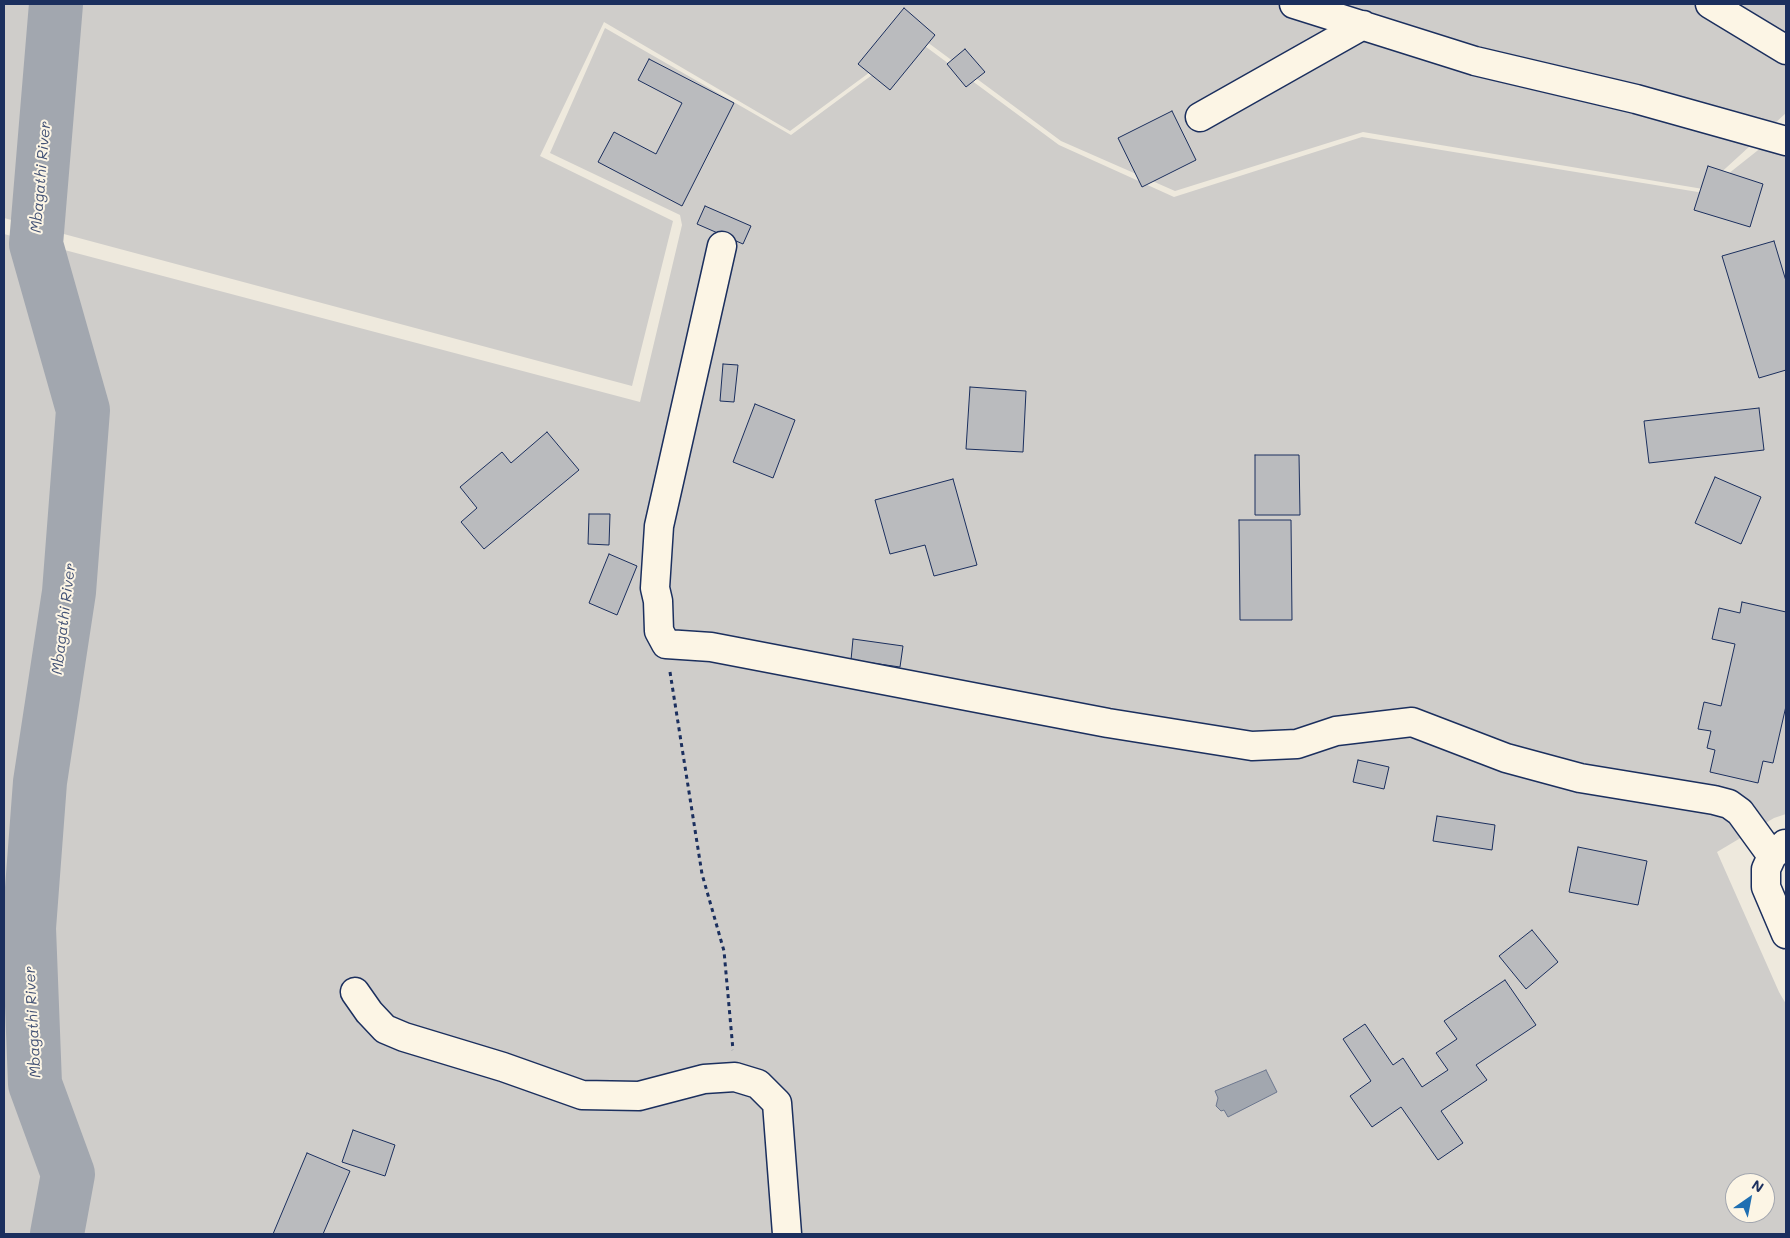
<!DOCTYPE html>
<html>
<head>
<meta charset="utf-8">
<style>
	body { margin:0 }
	#map { position:relative; width:1790px; height:1238px; overflow:hidden; background:#eee9dd; font-family:Mali,sans-serif }
	canvas { display:block }
	.frame { position:absolute; inset:0; border:5px solid #1b2f5e; pointer-events:none }
	.north { position:absolute; left:1725px; top:1173px; width:50px; height:50px; box-sizing:border-box; background:#fcf5e5; border:1px solid #a2a6af; border-radius:50%; rotate:33deg; font-size:14px; font-weight:700; line-height:20px; text-align:center; color:#1b2f5e }
	.north::after { content:''; display:block; margin:auto; width:18px; height:22px; background:#1f6fb2; clip-path:polygon(50% 0,100% 100%,50% 72%,0 100%) }
</style>
</head>
<body>
<div id="map">
<canvas width="1790" height="1238"></canvas>
<div class="frame"></div>
<div class="north">N</div>
</div>
<script>
const c = document.querySelector('canvas').getContext('2d');
c.lineJoin = 'round';
function fill(path, color) { c.fillStyle = color; c.fill(path, 'evenodd'); }
const shape = rows => new Path2D(rows.map(r => 'M' + r).join(''));
function stroke(path, color, width, dash) { c.strokeStyle = color; c.lineWidth = width; c.lineCap = dash ? 'butt' : 'round'; c.setLineDash(dash || []); c.stroke(path); }
function drawText(font, color, halo, rows, align = 'center') {
  c.font = font + ' Mali,sans-serif'; c.lineWidth = 4; c.setLineDash([]); c.textBaseline = 'middle'; c.strokeStyle = halo; c.fillStyle = color; for (const [text, x, y, turn = 0] of rows) {
    c.save(); c.translate(x, y); c.rotate((+turn || 0) * Math.PI / 180); c.textAlign = isNaN(turn) ? turn : align; if (halo) c.strokeText(text, 0, 0); c.fillText(text, 0, 0); c.restore();
  }
}
const green = shape([
	[4,4,1786,4,1786,113,1703,189,1363,132,1175,191,1061,141,919,36,790,131,604,22,540,156,673,221,632,386,4,218],
	[605,28,791,135,918,41,1059,145,1174,197,1362,137,1704,193,1786,128,1786,814,1774,818,1717,852,1779,992,1786,1004,1786,1234,4,1234,4,234,640,402,682,225,680,215,550,153],
	[1735,1183,1765,1183,1765,1213,1735,1213]
]);
const water = shape([
	[1266,1070,1277,1092,1228,1117,1224,1110,1221,1111,1216,1106,1218,1098,1215,1091,1266,1070]
]);
const river = shape([
	[56,4,36,244,83,410,69,592,40,782,29,928,35,1084,68,1174,57,1234]
]);
const building = shape([
	[904,8,935,35,890,90,858,64,904,8],
	[965,49,985,72,966,87,947,64,965,49],
	[649,59,734,103,682,206,598,162,614,132,656,154,682,103,638,80,649,59],
	[1172,111,1196,160,1142,187,1118,138,1172,111],
	[1708,166,1763,184,1750,227,1694,210,1708,166],
	[705,206,751,226,743,244,697,224,705,206],
	[1774,241,1786,281,1786,370,1759,378,1722,256,1774,241],
	[723,364,738,365,734,402,720,401,723,364],
	[970,387,1026,391,1023,452,966,449,970,387],
	[755,404,795,420,773,478,733,462,755,404],
	[1759,408,1764,450,1649,463,1644,421,1759,408],
	[547,432,579,470,484,549,461,522,477,508,460,487,502,452,511,463,547,432],
	[1255,455,1299,455,1300,515,1255,515,1255,455],
	[1715,477,1761,497,1741,544,1695,523,1715,477],
	[953,479,977,565,934,576,925,545,890,554,875,500,953,479],
	[589,514,610,514,609,545,588,544,589,514],
	[1239,520,1291,520,1292,620,1240,620,1239,520],
	[609,554,637,566,617,615,589,603,609,554],
	[1742,602,1786,612,1786,706,1773,763,1763,761,1758,783,1710,772,1715,750,1707,748,1711,731,1698,729,1704,702,1721,706,1735,644,1712,639,1719,608,1740,613,1742,602],
	[853,639,903,646,900,667,851,660,853,639],
	[1358,760,1389,767,1384,789,1353,782,1358,760],
	[1437,816,1495,825,1492,850,1433,841,1437,816],
	[1578,847,1647,861,1638,905,1569,892,1578,847],
	[1532,930,1558,962,1526,989,1499,956,1532,930],
	[1505,980,1536,1025,1476,1065,1487,1080,1441,1111,1463,1143,1438,1160,1401,1107,1372,1127,1350,1096,1371,1081,1343,1039,1365,1024,1393,1065,1403,1058,1422,1087,1448,1070,1436,1053,1457,1039,1444,1021,1505,980],
	[353,1130,395,1145,385,1176,342,1162,353,1130],
	[307,1153,350,1171,323,1234,273,1234,307,1153]
]);
const path = shape([
	[670,672,702,874,724,951,733,1050]
]);
const minor = shape([
	[1294,4,1475,61,1636,99,1786,141],
	[1710,4,1786,50],
	[1200,117,1363,25],
	[722,246,659,526,655,588,658,601,659,631,666,644,711,647,1108,723,1252,746,1297,744,1336,731,1412,722,1506,758,1580,778,1714,800,1729,804,1740,812,1772,856],
	[1785,844,1772,856,1766,869,1766,887,1786,934],
	[355,992,369,1012,385,1029,404,1037,503,1067,582,1095,639,1096,704,1079,735,1077,758,1084,777,1103,787,1234]
]);
const waterNames = [
	["Mbagathi River",41,177,-85],
	["Mbagathi River",64,619,-83],
	["Mbagathi River",33,1022,-93]
];
fill(green, '#cfcdca');
fill(water, '#a2a7af');
stroke(water, '#6c778f', 1);
stroke(river, '#a2a7af', 54);
fill(building, '#babbbe');
stroke(building, '#1b2f5e', 1);
stroke(minor, '#1b2f5e', 31);
stroke(path, '#1b2f5e', 3, [4, 4]);
stroke(minor, '#fcf5e5', 28);
drawText('italic 15px', '#445376', '#fcf5e5', waterNames);
</script>
</body>
</html>
